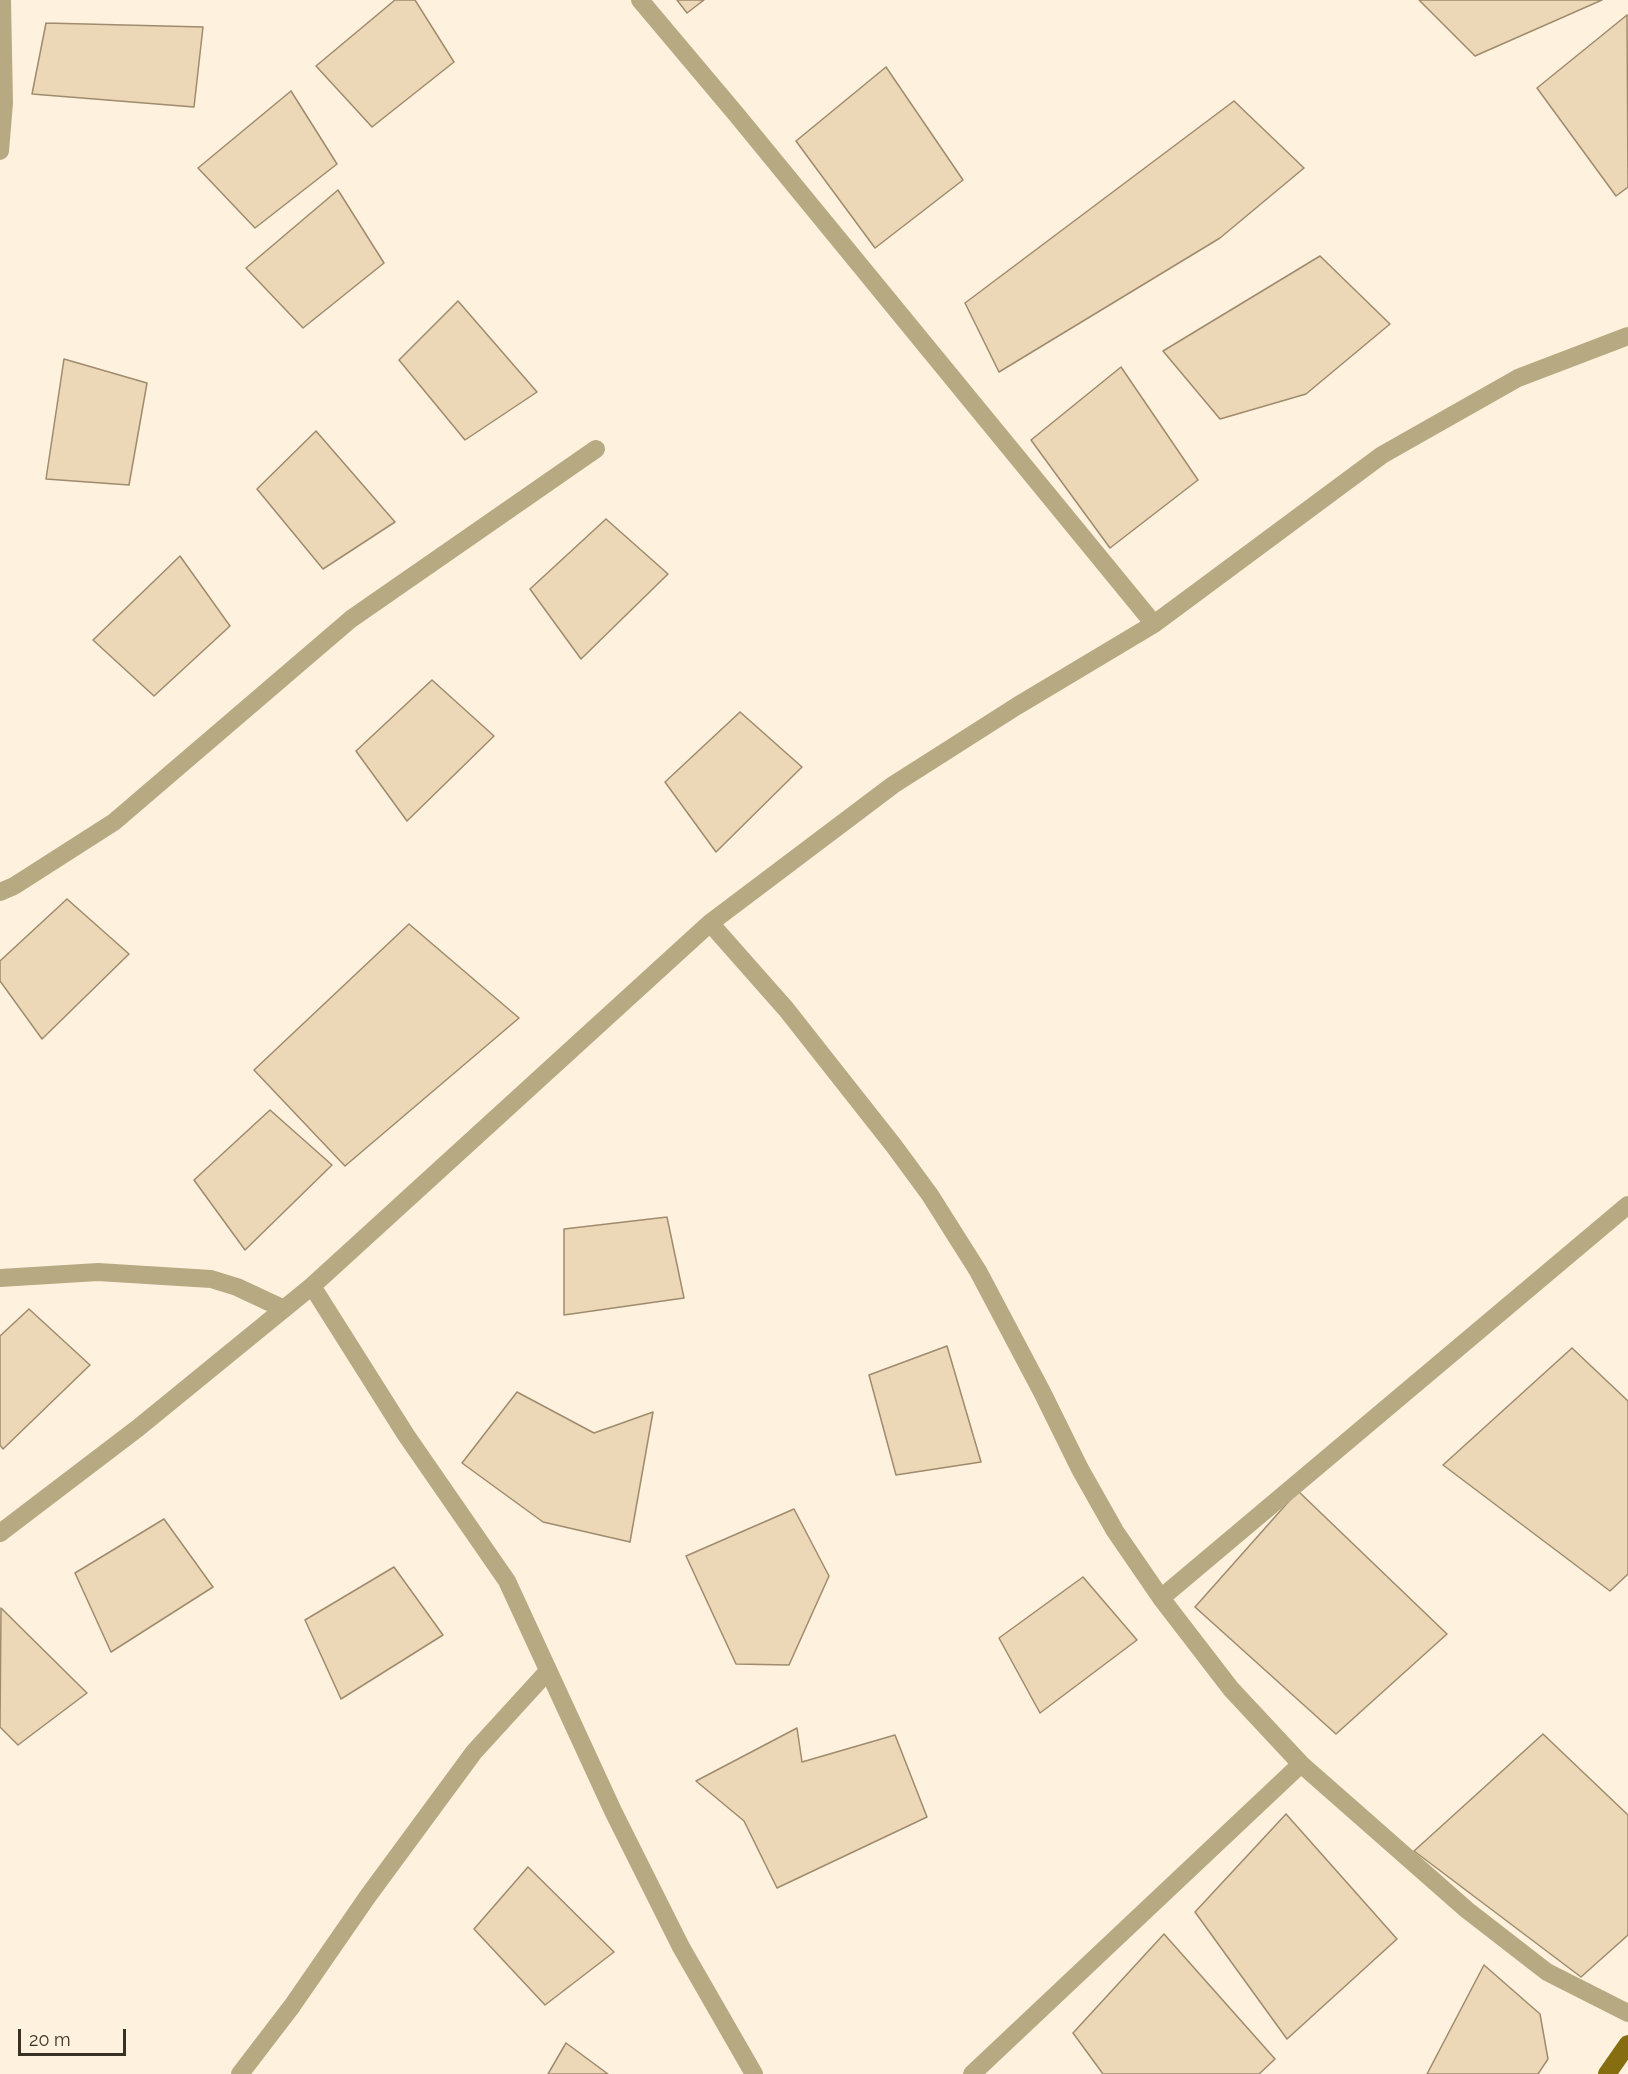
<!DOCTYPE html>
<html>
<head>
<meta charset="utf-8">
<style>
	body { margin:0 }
	#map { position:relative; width:1628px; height:2074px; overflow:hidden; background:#fef1de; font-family:Raleway,sans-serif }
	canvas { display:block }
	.scale { position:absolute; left:18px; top:2029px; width:108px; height:27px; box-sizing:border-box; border:3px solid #393125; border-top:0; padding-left:8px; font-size:18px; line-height:21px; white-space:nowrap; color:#393125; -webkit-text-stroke:4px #fef1de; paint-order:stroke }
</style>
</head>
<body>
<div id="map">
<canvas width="1628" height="2074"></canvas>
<div class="scale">20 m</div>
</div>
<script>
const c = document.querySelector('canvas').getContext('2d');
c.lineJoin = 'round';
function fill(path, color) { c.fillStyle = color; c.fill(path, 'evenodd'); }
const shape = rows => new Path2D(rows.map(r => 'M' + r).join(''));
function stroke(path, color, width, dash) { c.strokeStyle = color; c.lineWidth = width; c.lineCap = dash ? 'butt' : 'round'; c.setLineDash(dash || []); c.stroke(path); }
const building = shape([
	[395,0,415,0,454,62,372,127,316,66,395,0],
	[677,0,704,0,687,13,677,0],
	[1419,0,1602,0,1475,56,1419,0],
	[1627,15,1628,187,1616,196,1537,88,1627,15],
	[46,23,203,27,194,107,32,94,46,23],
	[886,67,963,180,875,248,796,141,886,67],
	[291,91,337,164,255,228,198,168,291,91],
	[1234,101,1304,168,1220,238,999,372,965,303,1234,101],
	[338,190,384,263,303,328,246,268,338,190],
	[1320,256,1390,324,1306,394,1220,419,1163,351,1320,256],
	[458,301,537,392,465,440,399,360,458,301],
	[64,359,147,383,129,485,46,479,64,359],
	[1121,367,1198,480,1110,548,1031,440,1121,367],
	[316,431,395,522,323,569,257,489,316,431],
	[606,519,668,574,581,659,530,589,606,519],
	[180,556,230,626,154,696,93,640,180,556],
	[432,680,494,736,407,821,356,751,432,680],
	[740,712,802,767,716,852,665,782,740,712],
	[67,899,129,954,42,1039,0,981,0,961,67,899],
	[409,924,519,1018,345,1166,254,1070,409,924],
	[270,1110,332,1165,245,1250,194,1180,270,1110],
	[667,1217,684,1298,564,1315,564,1229,667,1217],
	[29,1309,90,1365,3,1449,0,1445,0,1336,29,1309],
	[947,1346,981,1462,896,1475,869,1375,947,1346],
	[1572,1348,1628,1401,1628,1574,1610,1591,1443,1465,1572,1348],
	[517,1392,594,1433,653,1412,630,1542,543,1522,462,1463,517,1392],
	[1298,1491,1447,1634,1336,1734,1195,1607,1298,1491],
	[794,1509,829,1576,789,1665,736,1664,686,1556,794,1509],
	[164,1519,213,1587,111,1652,75,1573,164,1519],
	[394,1567,443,1635,341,1699,305,1620,394,1567],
	[1083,1577,1137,1640,1040,1713,999,1638,1083,1577],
	[1,1608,87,1693,18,1745,0,1727,1,1608],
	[797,1728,802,1762,895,1735,927,1817,777,1888,744,1821,696,1781,797,1728],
	[1543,1734,1628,1815,1628,1935,1581,1977,1414,1851,1543,1734],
	[1286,1814,1397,1939,1287,2039,1195,1912,1286,1814],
	[528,1867,614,1952,545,2005,474,1929,528,1867],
	[1164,1934,1275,2059,1259,2074,1103,2074,1073,2033,1164,1934],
	[1484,1965,1540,2014,1548,2059,1538,2074,1427,2074,1484,1965],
	[566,2043,608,2074,548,2074,566,2043]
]);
const minor = shape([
	[640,0,736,114,1154,624],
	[0,151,4,103,2,0],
	[0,892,14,886,114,822,351,619,596,449],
	[710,923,786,1009,894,1146,930,1195,978,1271,1042,1392,1080,1469,1115,1531,1161,1598,1231,1689,1301,1764,1467,1910,1547,1972,1628,2013],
	[0,1278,98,1272,211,1279,237,1287,284,1309],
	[312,1286,406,1435,507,1581,613,1811,681,1947,754,2074],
	[0,1533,138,1428,312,1286,710,923,893,785,1017,706,1154,624,1382,455,1518,378,1628,336],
	[1161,1598,1628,1205],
	[240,2074,292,2006,368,1896,474,1752,548,1671],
	[972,2074,1301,1764]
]);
const major = shape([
	[1607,2074,1628,2044]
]);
fill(building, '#ecd7b7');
stroke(building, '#9f8b6d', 1.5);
stroke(minor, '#b7aa83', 18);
stroke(major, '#856d10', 18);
</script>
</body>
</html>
